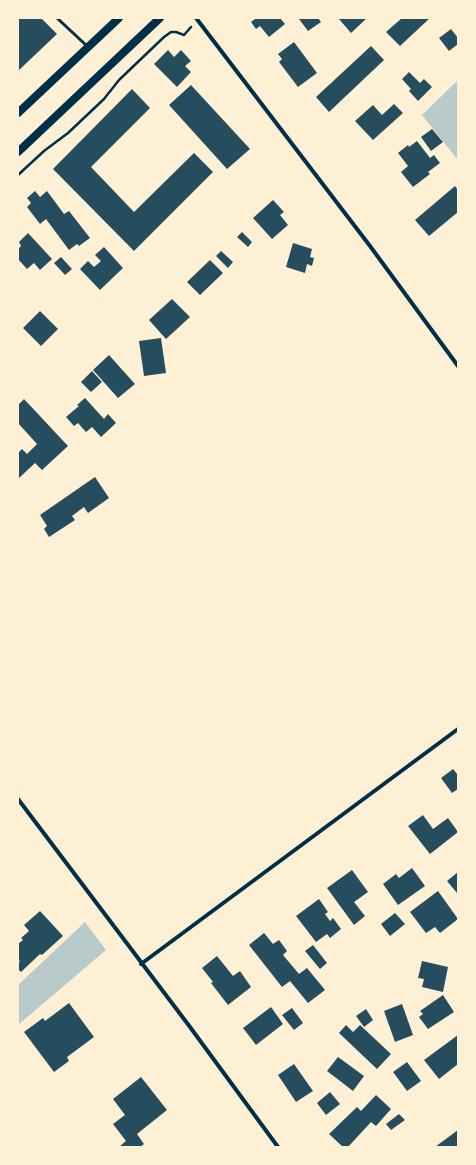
<!DOCTYPE html>
<html>
<head>
<meta charset="utf-8">
<style>
	body { margin:0 }
	#map { position:relative; width:476px; height:1165px; overflow:hidden; background:#fdf0d5; font-family:Ubuntu,sans-serif }
	canvas { display:block }
	.frame { position:absolute; inset:0; border:19px solid #fdf0d5; pointer-events:none }
</style>
</head>
<body>
<div id="map">
<canvas width="476" height="1165"></canvas>
<div class="frame"></div>
</div>
<script>
const c = document.querySelector('canvas').getContext('2d');
c.lineJoin = 'round';
function fill(path, color) { c.fillStyle = color; c.fill(path, 'evenodd'); }
const shape = rows => new Path2D(rows.map(r => 'M' + r).join(''));
function stroke(path, color, width, dash) { c.strokeStyle = color; c.lineWidth = width; c.lineCap = dash ? 'butt' : 'round'; c.setLineDash(dash || []); c.stroke(path); }
const green = shape([
	[458,80,458,160,422,115],
	[85,922,106,950,18,1025,18,985]
]);
const building = shape([
	[18,18,41,18,57,34,18,71],
	[254,18,280,18,285,24,269,37,260,26,256,29,251,22,255,19],
	[300,18,318,18,321,22,308,31,299,19],
	[340,18,367,18,351,33,339,19],
	[402,18,430,18,400,46,386,32],
	[451,29,458,38,458,44,449,51,439,38],
	[294,42,317,73,298,87,279,62,282,59,278,54],
	[371,46,384,60,329,112,316,97],
	[168,50,174,57,181,50,191,61,185,66,191,72,177,87,154,64],
	[409,72,420,83,424,79,432,87,418,101,409,91,411,89,402,79],
	[191,85,250,149,227,169,169,105],
	[132,89,150,108,91,167,134,212,194,153,213,172,134,251,53,169],
	[394,104,403,113,373,140,355,121,373,105,382,115],
	[432,129,443,142,431,151,421,137],
	[417,141,430,158,434,155,440,163,428,172,430,174,413,187,401,172,408,166,398,153,408,145,409,147],
	[455,186,458,190,458,212,429,236,415,220],
	[35,191,40,197,47,191,64,214,69,211,90,238,79,246,77,244,69,250,46,219,40,224,27,207,31,203,27,198],
	[273,200,284,212,280,215,288,225,272,239,253,218],
	[242,232,252,242,248,247,237,237],
	[28,233,52,259,40,270,34,263,27,269,18,259,18,249,21,246,19,242],
	[293,243,312,249,310,257,314,258,312,266,307,264,305,273,286,267],
	[104,247,123,268,100,290,80,269,88,261,94,267,101,261,95,255],
	[221,251,233,262,228,268,216,256],
	[61,257,72,269,65,275,54,263],
	[210,260,223,273,200,295,187,282],
	[172,299,190,317,166,339,149,320],
	[40,311,58,329,41,346,23,328],
	[161,338,166,373,144,376,139,341],
	[109,355,135,384,118,398,93,370],
	[92,371,102,382,91,392,81,382],
	[85,398,104,419,108,414,116,423,101,437,92,427,86,432,78,423,74,426,66,417,79,406,77,405],
	[24,399,68,446,42,470,35,463,18,479,18,453,22,449,27,454,37,444,18,423,18,405],
	[95,477,109,498,88,513,84,507,72,516,75,520,49,537,44,529,47,526,40,515],
	[453,769,458,775,458,789,452,793,441,778],
	[423,815,433,829,448,818,458,832,430,854,408,826],
	[412,868,425,886,398,905,383,884,396,874,399,878],
	[352,870,368,892,354,902,365,916,354,925,327,888],
	[458,872,458,892,457,893,447,881],
	[438,891,458,919,440,933,435,927,426,933,410,912],
	[319,899,328,912,325,914,330,921,333,918,341,929,330,938,327,934,316,942,296,916],
	[40,911,63,936,42,955,40,954,21,972,18,969,18,963,20,961,18,959,18,944,23,940,21,938,29,931,24,925],
	[395,913,405,924,390,936,381,924],
	[264,933,273,944,279,940,287,951,283,955,299,974,307,968,325,990,308,1003,290,981,282,987,249,945],
	[313,945,327,963,320,969,305,951],
	[217,956,233,976,240,971,251,987,228,1005,211,983,213,982,202,968],
	[422,961,448,967,443,992,422,987,424,979,418,978],
	[443,995,454,1012,428,1029,419,1017,423,1014,420,1011],
	[69,1003,94,1037,67,1057,69,1061,54,1072,24,1032,43,1018,45,1021],
	[402,1004,413,1035,395,1042,384,1011],
	[271,1007,283,1024,256,1045,243,1028],
	[292,1008,303,1023,294,1030,282,1015],
	[366,1009,373,1020,364,1027,356,1016],
	[346,1025,353,1032,360,1025,391,1054,377,1069,339,1033],
	[458,1035,458,1064,439,1079,424,1060],
	[338,1057,364,1076,353,1091,327,1071],
	[407,1062,421,1081,407,1091,393,1072],
	[294,1064,313,1091,296,1102,278,1075],
	[141,1077,167,1110,137,1134,144,1144,140,1147,119,1147,126,1141,113,1124,125,1115,113,1099],
	[330,1092,340,1104,326,1115,317,1103],
	[376,1095,391,1109,376,1126,371,1122,348,1147,343,1147,329,1134,357,1107,361,1111],
	[399,1114,405,1120,391,1130,386,1124],
	[458,1130,458,1147,435,1147]
]);
const path = shape([
	[18,175,44,151,68,133,104,99,119,80,164,37,171,32,176,32,184,35,191,27]
]);
const service = shape([
	[57,18,87,46]
]);
const minor = shape([
	[196,18,370,246,458,366],
	[18,799,190,1027,278,1147],
	[141,964,458,729]
]);
const secondary = shape([
	[18,113,119,18],
	[18,152,160,18]
]);
fill(green, '#b9caca');
fill(building, '#264d5e');
stroke(path, '#003049', 2.5);
stroke(service, '#003049', 3);
stroke(minor, '#003049', 4);
stroke(secondary, '#003049', 8);
</script>
</body>
</html>
